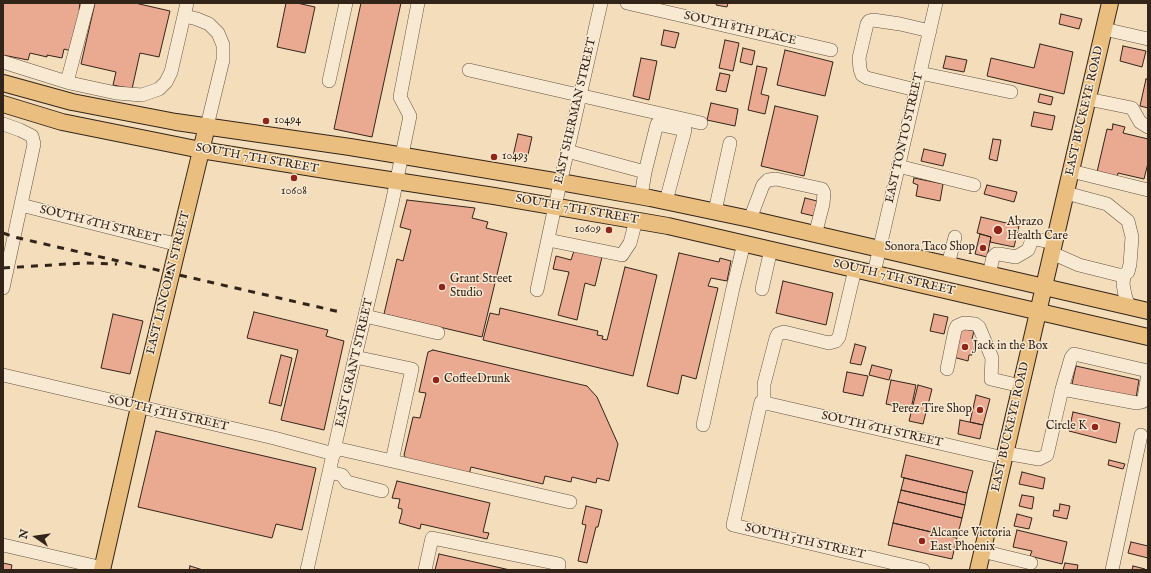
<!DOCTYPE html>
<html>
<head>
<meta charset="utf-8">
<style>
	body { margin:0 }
	#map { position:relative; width:1151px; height:573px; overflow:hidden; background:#f4ddbb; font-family:"IM FELL English",serif }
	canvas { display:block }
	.frame { position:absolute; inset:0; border:4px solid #322419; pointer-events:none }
	.north { position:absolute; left:16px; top:517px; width:40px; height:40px; -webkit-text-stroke:3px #f8e9d3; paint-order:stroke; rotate:283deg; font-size:11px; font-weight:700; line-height:16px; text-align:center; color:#322419 }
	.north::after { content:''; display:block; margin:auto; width:14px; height:18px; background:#322419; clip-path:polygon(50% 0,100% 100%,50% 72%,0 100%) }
</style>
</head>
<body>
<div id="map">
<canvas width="1151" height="573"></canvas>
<div class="frame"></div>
<div class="north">N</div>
</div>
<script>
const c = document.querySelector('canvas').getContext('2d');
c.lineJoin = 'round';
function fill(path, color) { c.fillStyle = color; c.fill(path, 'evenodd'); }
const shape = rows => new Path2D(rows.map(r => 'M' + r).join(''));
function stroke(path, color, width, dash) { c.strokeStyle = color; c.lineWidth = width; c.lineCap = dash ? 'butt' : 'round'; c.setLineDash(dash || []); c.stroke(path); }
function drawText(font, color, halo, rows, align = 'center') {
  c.font = font + ' "IM FELL English",serif'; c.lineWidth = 3; c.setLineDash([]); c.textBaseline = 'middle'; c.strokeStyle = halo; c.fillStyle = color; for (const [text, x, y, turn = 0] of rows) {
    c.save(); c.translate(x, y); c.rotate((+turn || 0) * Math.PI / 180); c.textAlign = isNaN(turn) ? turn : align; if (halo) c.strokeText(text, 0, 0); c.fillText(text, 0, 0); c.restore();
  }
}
const building = shape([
	[3,3,80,3,79,10,80,11,71,51,64,49,62,58,47,55,47,57,30,53,28,60,3,55,3,3],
	[95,3,135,3,170,11,159,57,140,53,132,89,113,85,116,72,81,64,95,3],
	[286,3,297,3,315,7,305,53,277,47,286,3],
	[361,3,401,3,372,137,334,129,361,3],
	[717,3,728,3,727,7,716,5,717,3],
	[1061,14,1082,19,1079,29,1059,24,1061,14],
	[664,30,679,33,675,48,661,45,664,30],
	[725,40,739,43,733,71,719,68,725,40],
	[1040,44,1073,52,1064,94,987,76,991,58,1034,68,1040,44],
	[1123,46,1146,51,1142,67,1120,61,1123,46],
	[743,48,755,51,752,65,740,62,743,48],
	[785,50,833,62,825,96,777,85,785,50],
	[946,56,967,60,964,72,943,68,946,56],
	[641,58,657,61,649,100,633,96,641,58],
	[757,66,767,68,761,94,769,96,765,114,748,110,757,66],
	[720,73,730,75,726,92,716,90,720,73],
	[1146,79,1148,79,1148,108,1140,106,1146,79],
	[1040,94,1053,97,1051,105,1038,102,1040,94],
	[711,103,738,109,735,126,707,120,711,103],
	[775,106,818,116,804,176,761,166,775,106],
	[1034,112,1055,116,1052,130,1031,126,1034,112],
	[1113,124,1125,127,1123,133,1148,139,1148,163,1144,179,1118,173,1117,177,1097,172,1107,129,1112,130,1113,124],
	[518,134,532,137,527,159,513,156,518,134],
	[993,139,1001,140,997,161,989,159,993,139],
	[924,149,946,154,943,166,921,161,924,149],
	[914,178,943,184,940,201,916,196,918,185,913,183,914,178],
	[987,185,1017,192,1014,202,984,194,987,185],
	[805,198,817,201,814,216,801,213,805,198],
	[407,200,475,208,472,218,488,222,486,228,507,233,482,337,384,314,397,259,403,261,411,230,400,227,407,200],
	[981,217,1019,226,1014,247,990,242,991,237,977,233,981,217],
	[980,234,991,237,987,257,975,254,980,234],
	[574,251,602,257,595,286,585,283,577,320,558,315,569,272,553,269,556,256,571,260,574,251],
	[679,253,719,262,720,258,731,261,727,281,711,278,708,286,718,288,696,379,682,375,678,394,647,386,679,253],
	[625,267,657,275,633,376,483,340,490,313,499,315,500,308,598,331,597,335,603,336,602,339,607,340,625,267],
	[783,281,833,293,826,325,776,313,783,281],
	[254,312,328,330,326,336,344,341,324,430,281,420,298,350,247,338,254,312],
	[113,314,143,321,130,374,101,368,113,314],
	[934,314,948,317,944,334,930,331,934,314],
	[961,328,974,331,972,339,976,340,972,355,969,355,968,361,953,357,961,328],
	[855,344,866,347,861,365,850,363,855,344],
	[433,350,587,386,597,397,618,444,609,481,597,478,596,483,572,477,571,482,545,476,543,484,471,467,469,475,407,460,404,455,413,417,420,418,426,393,419,392,428,352,433,350],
	[281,355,292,358,281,406,269,403,281,355],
	[872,365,892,370,889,380,869,375,872,365],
	[1076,366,1139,380,1136,398,1072,384,1076,366],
	[847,372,868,376,863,396,843,392,847,372],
	[891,380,916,385,911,409,886,404,891,380],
	[918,385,932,389,923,424,909,421,918,385],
	[976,395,990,399,983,425,970,422,976,395],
	[1073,412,1120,423,1116,443,1069,431,1073,412],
	[960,420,983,425,980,439,958,434,960,420],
	[156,431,316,468,302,530,276,524,272,538,138,507,156,431],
	[906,455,973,471,967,493,901,477,906,455],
	[1109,460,1125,464,1123,469,1108,465,1109,460],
	[1022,472,1045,478,1043,489,1019,484,1022,472],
	[904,478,967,493,965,505,901,490,904,478],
	[397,481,490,503,483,532,489,533,487,539,421,524,420,529,399,523,402,512,402,509,398,508,400,499,392,498,397,481],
	[901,490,965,505,962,518,898,502,901,490],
	[1022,495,1034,497,1032,509,1019,506,1022,495],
	[898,502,962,518,957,538,893,523,898,502],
	[1060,504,1070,506,1067,519,1053,516,1054,510,1059,511,1060,504],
	[586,506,602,510,598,527,596,527,587,563,578,561,586,525,582,524,586,506],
	[1017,514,1032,518,1029,529,1014,526,1017,514],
	[893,523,957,538,952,559,888,545,893,523],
	[1017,530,1067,542,1062,564,1030,556,1032,551,1013,547,1017,530],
	[1131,542,1148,546,1148,558,1128,553,1131,542],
	[439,554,510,570,435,570,439,554],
	[3,563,12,565,11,570,3,570,3,563],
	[1065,563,1078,565,1077,570,1063,570,1065,563],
	[190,566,203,570,189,570,190,566],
	[1133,566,1145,569,1145,570,1132,570,1133,566]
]);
const minor = shape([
	[627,3,831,50],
	[185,16,197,19,209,24,218,33,223,45,223,60,207,126],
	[1104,29,1148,39],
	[3,62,70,83,116,93,142,95,159,89,166,82,171,72,187,3],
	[469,70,701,123],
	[920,73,1011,92],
	[329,81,346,3],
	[67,82,88,3],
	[916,90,867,78,862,75,860,69,859,58,867,24,869,21,873,20,900,24,930,31],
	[1088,99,1132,108,1140,122,1148,127],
	[3,124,20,130,32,136,34,144,3,288],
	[567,151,645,172,657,124,685,130,666,201],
	[898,166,974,185],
	[1071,171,1148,190],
	[1066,193,1107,204,1128,221,1132,237,1130,264,1128,272,1124,275,1123,284,1125,295,1129,307],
	[641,196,645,172],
	[21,205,179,245],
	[715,211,730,143],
	[750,219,763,185,768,180,776,179,822,189,824,193,823,204,815,235],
	[548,240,622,255,630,243,636,220],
	[1052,253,1079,265,1119,275,1124,275],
	[948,265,955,237],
	[874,273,936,3],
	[989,275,993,257,996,254,999,254,1016,257,1028,250,1032,240,1036,239,1054,243],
	[762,289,771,249],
	[537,290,555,206,601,3],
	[365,316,438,333],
	[947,369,955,330,957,326,964,323,975,324,979,327,992,358,991,379,1021,386],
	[3,375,274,438,334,454],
	[1062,389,1137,403,1142,402,1144,398,1148,374],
	[767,404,764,399,764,384,776,338,778,334,784,332,829,343,836,341,839,337,855,269],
	[703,425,733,288,744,243],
	[335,448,392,461,412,369,355,357],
	[1005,453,1039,459,1047,455,1062,389,1071,358,1074,354,1148,371],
	[392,461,570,502],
	[329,472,342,475,347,482,382,491],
	[3,545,103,568],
	[982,551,1031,563],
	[307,570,355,357,392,203,410,116,400,97,418,3],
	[425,570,432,538,559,564,558,570],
	[923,570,733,525,761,402,1004,458],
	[1112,570,1141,435]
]);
const major = shape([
	[3,83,72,102,176,122,350,147,560,182,650,198,750,219,1148,311],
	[3,104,62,122,201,150,344,173,494,196,668,226,1148,337],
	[102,570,139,407,207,126],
	[978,570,1110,3]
]);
const rail = shape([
	[3,233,14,237,340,312],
	[3,268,83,263,117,264]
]);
const markers = [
	[266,121,4,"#8f2418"],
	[494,157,4,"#8f2418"],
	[294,178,4,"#8f2418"],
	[609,230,4,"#8f2418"],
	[998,230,5,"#8f2418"],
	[983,248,4,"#8f2418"],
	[442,287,4,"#8f2418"],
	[965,347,4,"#8f2418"],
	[436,380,4,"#8f2418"],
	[980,410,4,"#8f2418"],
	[1095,427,4,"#8f2418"],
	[922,541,4,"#8f2418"]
];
const streetNames = [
	["SOUTH 8TH PLACE",740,29,13],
	["EAST SHERMAN STREET",576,111,-77],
	["EAST BUCKEYE ROAD",1085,111,-77],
	["EAST TONTO STREET",905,138,-77],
	["SOUTH 7TH STREET",257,159,10],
	["SOUTH 7TH STREET",577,210,10],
	["SOUTH 6TH STREET",100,225,14],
	["SOUTH 7TH STREET",894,278,13],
	["EAST LINCOLN STREET",169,283,-76],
	["EAST GRANT STREET",355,363,-77],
	["SOUTH 5TH STREET",168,414,13],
	["EAST BUCKEYE ROAD",1011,427,-77],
	["SOUTH 6TH STREET",882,430,13],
	["SOUTH 5TH STREET",805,542,13]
];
const poiNames = [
	["10494",274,121],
	["10493",502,157],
	["10608",294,192,"center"],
	["Abrazo",1007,223],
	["Health Care",1007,237],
	["10609",601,230,"right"],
	["Sonora Taco Shop",975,248,"right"],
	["Grant Street",450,280],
	["Studio",450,294],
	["Jack in the Box",973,347],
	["CoffeeDrunk",444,380],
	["Perez Tire Shop",972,410,"right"],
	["Circle K",1087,427,"right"],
	["Alcance Victoria",930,534],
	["East Phoenix",930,548]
];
fill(building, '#eaaa92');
stroke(building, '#322419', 1);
stroke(minor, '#625242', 14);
stroke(major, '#322419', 18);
stroke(minor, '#f8e9d3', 13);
stroke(major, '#eabe7e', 16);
stroke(rail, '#322419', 3, [7, 7]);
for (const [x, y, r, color] of markers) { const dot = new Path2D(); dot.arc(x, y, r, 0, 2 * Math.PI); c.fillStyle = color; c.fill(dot); stroke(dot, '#f8e9d3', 1.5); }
drawText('12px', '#322419', '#f8e9d3', streetNames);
drawText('12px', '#322419', '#f8e9d3', poiNames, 'left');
</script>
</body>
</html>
